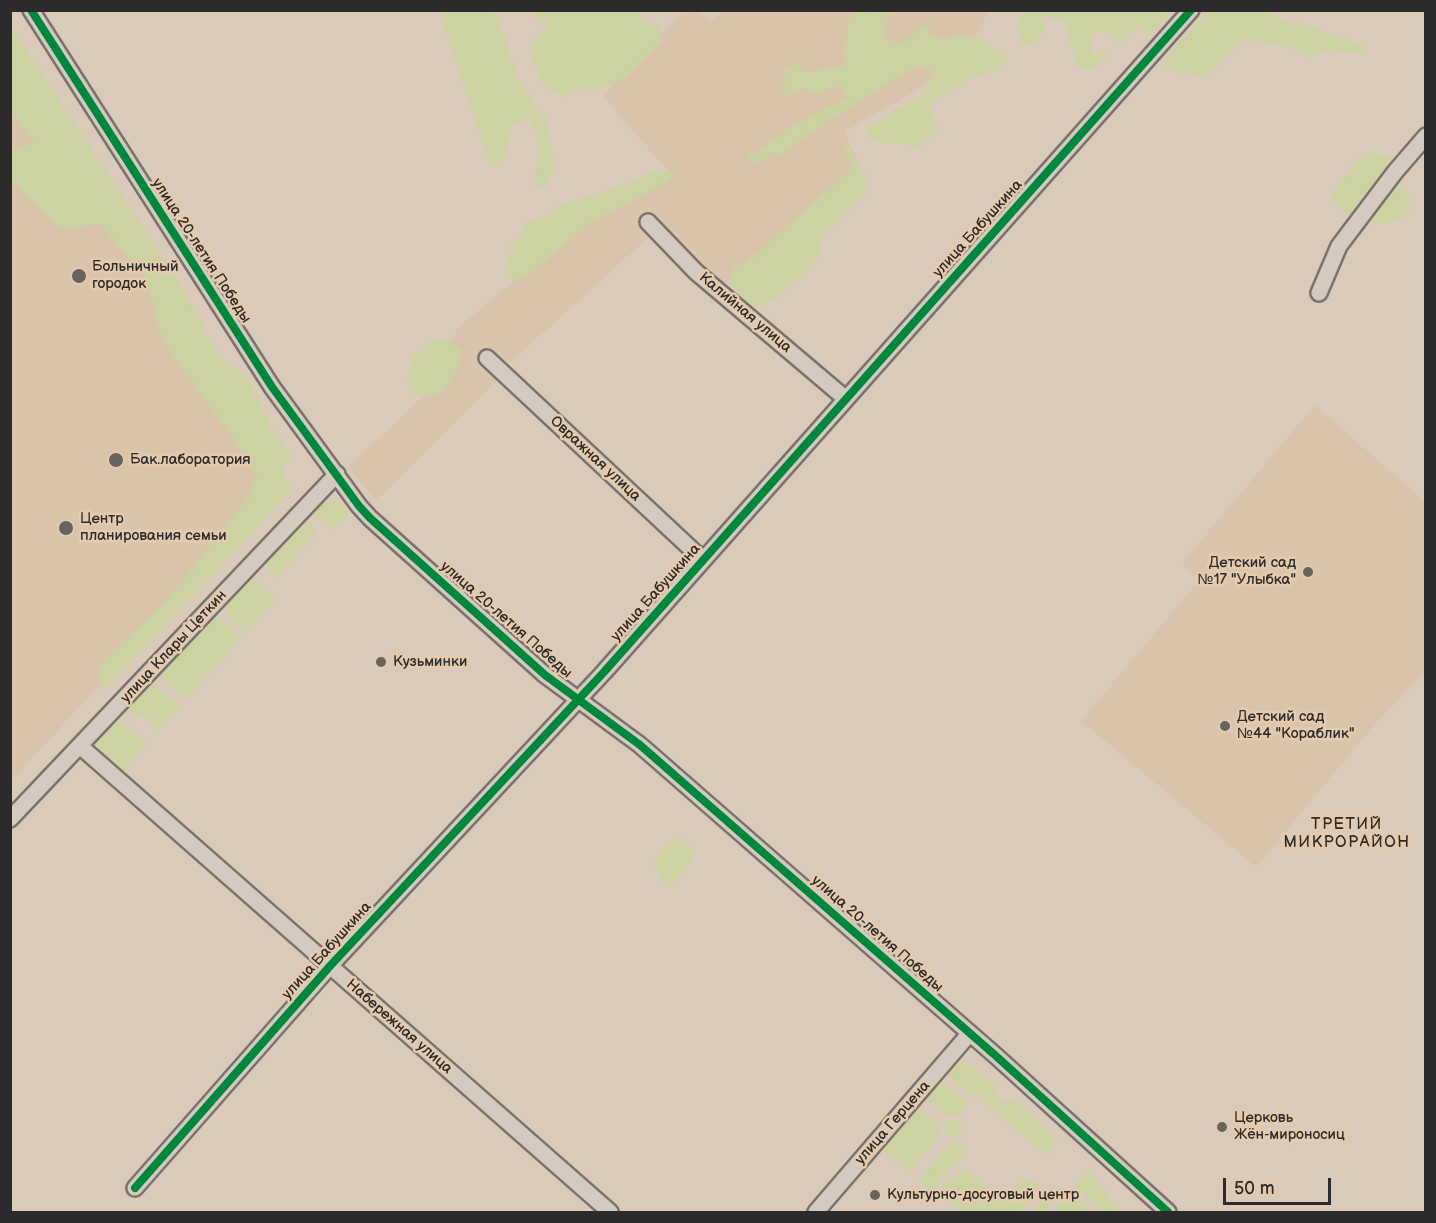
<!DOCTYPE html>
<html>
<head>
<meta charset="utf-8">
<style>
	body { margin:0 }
	#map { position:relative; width:1436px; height:1223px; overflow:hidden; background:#d9caba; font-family:"Balsamiq Sans",sans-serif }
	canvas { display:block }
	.frame { position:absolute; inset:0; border:12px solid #2b2b2b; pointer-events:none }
	.scale { position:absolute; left:1223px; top:1178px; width:108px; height:27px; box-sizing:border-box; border:3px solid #2b2b2b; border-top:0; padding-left:8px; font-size:18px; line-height:21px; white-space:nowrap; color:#2b2b2b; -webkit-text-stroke:4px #e6caad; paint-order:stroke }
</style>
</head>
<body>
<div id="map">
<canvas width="1436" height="1223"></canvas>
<div class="frame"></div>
<div class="scale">50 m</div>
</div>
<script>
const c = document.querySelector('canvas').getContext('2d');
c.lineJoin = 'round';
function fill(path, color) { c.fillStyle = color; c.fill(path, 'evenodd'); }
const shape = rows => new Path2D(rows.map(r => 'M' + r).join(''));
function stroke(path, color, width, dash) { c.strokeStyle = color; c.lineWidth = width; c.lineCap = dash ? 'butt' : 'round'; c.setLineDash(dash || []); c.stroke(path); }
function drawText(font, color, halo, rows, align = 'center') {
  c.font = font + ' "Balsamiq Sans",sans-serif'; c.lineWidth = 5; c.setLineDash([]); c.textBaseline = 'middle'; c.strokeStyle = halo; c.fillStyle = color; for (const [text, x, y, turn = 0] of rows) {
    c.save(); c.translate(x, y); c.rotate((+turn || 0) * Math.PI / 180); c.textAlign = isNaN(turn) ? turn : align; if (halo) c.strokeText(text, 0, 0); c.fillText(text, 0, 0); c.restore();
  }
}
const built = shape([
	[723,10,988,11,964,60,902,99,844,131,859,164,715,294,650,236,505,367,494,384,376,500,348,467,422,398,458,328,600,209,668,171,603,96,684,11,697,11,711,22],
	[10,68,285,485,11,781,10,781],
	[1315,405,1425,502,1425,671,1369,731,1256,867,1081,721,1198,582,1182,563]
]);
const green = shape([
	[1163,10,1168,17,1149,35,1137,27,1121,43,1104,30,1096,32,1090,40,1091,50,1095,56,1100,48,1107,53,1097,66,1087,69,1077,67,1065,22,1041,16,1045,26,1036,44,1024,44,1016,27,1023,12,1021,11],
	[439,11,495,11,517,75,548,126,554,168,545,187,535,188,538,142,532,120,513,124,504,159,491,166],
	[528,11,640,11,645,21,658,25,662,42,623,80,597,90,577,89,566,97,544,87,528,48,548,25],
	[858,11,867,13,870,11,896,11,888,18,884,28,888,40,902,43,924,24,930,28,930,35,946,39,960,35,981,39,992,48,1005,52,1007,61,996,71,970,79,928,105,939,129,914,150,907,144,887,144,874,140,868,136,866,128,919,97,930,87,931,73,922,65,904,74,836,116,777,157,773,152,758,163,748,162,748,157,753,153,808,116,832,106,847,96,840,86,828,89,822,94,812,92,804,88,787,98,781,91,786,81,784,71,798,61,804,72,847,65,844,48,848,34,848,20],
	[1256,11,1272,13,1285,21,1304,25,1364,46,1365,52,1357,53,1329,49,1307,57,1295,49,1245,39,1202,78,1162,67,1164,60,1209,11],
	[10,25,152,240,199,316,209,339,224,360,246,376,269,422,293,459,284,463,283,472,291,491,106,688,104,689,98,679,101,663,170,597,248,497,257,477,241,450,163,342,145,277,99,224,70,229,59,227,11,181,11,151,15,147,34,143,11,114],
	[844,146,850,148,864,175,866,185,864,193,818,241,823,247,811,267,777,297,753,308,745,303,732,285,732,271,735,265,745,263,854,167,844,151],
	[1370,152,1397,160,1396,182,1410,198,1410,211,1401,219,1385,224,1357,221,1331,201,1334,187,1363,156],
	[656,170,675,172,669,181,591,223,526,277,508,280,505,272,511,249,527,223,543,218,561,204,623,186],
	[443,339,462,350,455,373,444,391,432,396,412,394,407,379,414,356,430,342],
	[330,501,338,502,350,514,332,530,314,512,322,504],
	[303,521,315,530,315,533,278,577,276,577,267,569,268,560],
	[253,579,276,599,246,633,231,619,225,610,225,605,248,580],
	[215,618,220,619,241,638,186,699,161,678,161,675,211,619],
	[149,684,156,686,166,695,181,705,154,735,151,720,136,715,127,708],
	[116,721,122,722,146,744,122,772,97,750,95,744],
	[676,837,689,845,696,854,669,888,661,880,655,865,657,855],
	[954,1063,969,1063,998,1088,996,1096,1002,1102,1016,1101,1058,1141,1046,1155,976,1095,974,1097,945,1073],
	[942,1080,968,1103,957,1116,947,1116,926,1099],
	[919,1107,939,1125,940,1136,909,1172,882,1149],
	'944 1129a9 9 0 1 1 18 0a9 9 0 1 1-18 0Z',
	[960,1143,968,1150,931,1191,918,1180,949,1144],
	[965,1169,1003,1199,1018,1183,1025,1180,1033,1179,1039,1186,1033,1198,1020,1212,959,1212,939,1192,942,1186],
	[1088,1170,1118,1209,1115,1212,1104,1212,1075,1186],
	[1070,1192,1093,1212,1053,1212],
	[1045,1196,1052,1202,1043,1212,1031,1212]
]);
const minor = shape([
	[31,10,272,387,359,506,370,518,545,675,640,745,996,1056,1168,1212],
	[648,222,696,272,846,399],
	[1319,293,1339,246,1395,172,1426,136],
	[487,358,703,560],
	[80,746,610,1212],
	[10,819,337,474],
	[135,1188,330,966,604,672,1191,10],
	[816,1212,970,1033]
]);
const cycleway = shape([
	[31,10,272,387,359,506,370,518,545,675,640,745,996,1056,1168,1212],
	[135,1188,330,966,604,672,1191,10]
]);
const markers = [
	[79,276,8,"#68635d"],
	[116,460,8,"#68635d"],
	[66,528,8,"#68635d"],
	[1308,572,6,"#68635d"],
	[381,662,6,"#68635d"],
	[1225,726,6,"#68635d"],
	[1222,1127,6,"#68635d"],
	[875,1195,6,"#68635d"]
];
const streetNames = [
	["улица Бабушкина",978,229,-48],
	["улица 20-летия Победы",201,251,57],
	["Калийная улица",745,313,40],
	["Овражная улица",595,459,43],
	["улица Бабушкина",656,593,-48],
	["улица 20-летия Победы",506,620,41],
	["улица Клары Цеткин",174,647,-47],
	["улица 20-летия Победы",877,934,41],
	["улица Бабушкина",327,951,-48],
	["Набережная улица",399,1027,41],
	["улица Герцена",893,1123,-49]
];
const poiNames = [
	["Больничный",92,267],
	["городок",92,284],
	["Бак.лаборатория",130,460],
	["Центр",80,519],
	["планирования семьи",80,536],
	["Детский сад",1296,563,"right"],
	["№17 \"Улыбка\"",1296,580,"right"],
	["Кузьминки",393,662],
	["Детский сад",1237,717],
	["№44 \"Кораблик\"",1237,734],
	["Церковь",1234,1118],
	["Жён-мироносиц",1234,1135],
	["Культурно-досуговый центр",887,1195]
];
const neighbourhoodNames = [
	["ТРЕТИЙ",1347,825],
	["МИКРОРАЙОН",1347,843]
];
fill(built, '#dac4ac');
fill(green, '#ccd2a2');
stroke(minor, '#79736b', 20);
stroke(minor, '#d4cabf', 15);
stroke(cycleway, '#00873e', 8);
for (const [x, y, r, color] of markers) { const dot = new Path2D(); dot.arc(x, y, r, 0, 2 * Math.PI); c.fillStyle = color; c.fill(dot); stroke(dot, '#e6caad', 2); }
drawText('15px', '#2b2b2b', '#e6caad', streetNames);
drawText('15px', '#2b2b2b', '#e6caad', poiNames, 'left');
c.letterSpacing = '1.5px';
drawText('16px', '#2b2b2b', '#e6caad', neighbourhoodNames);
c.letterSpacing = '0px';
</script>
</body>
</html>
